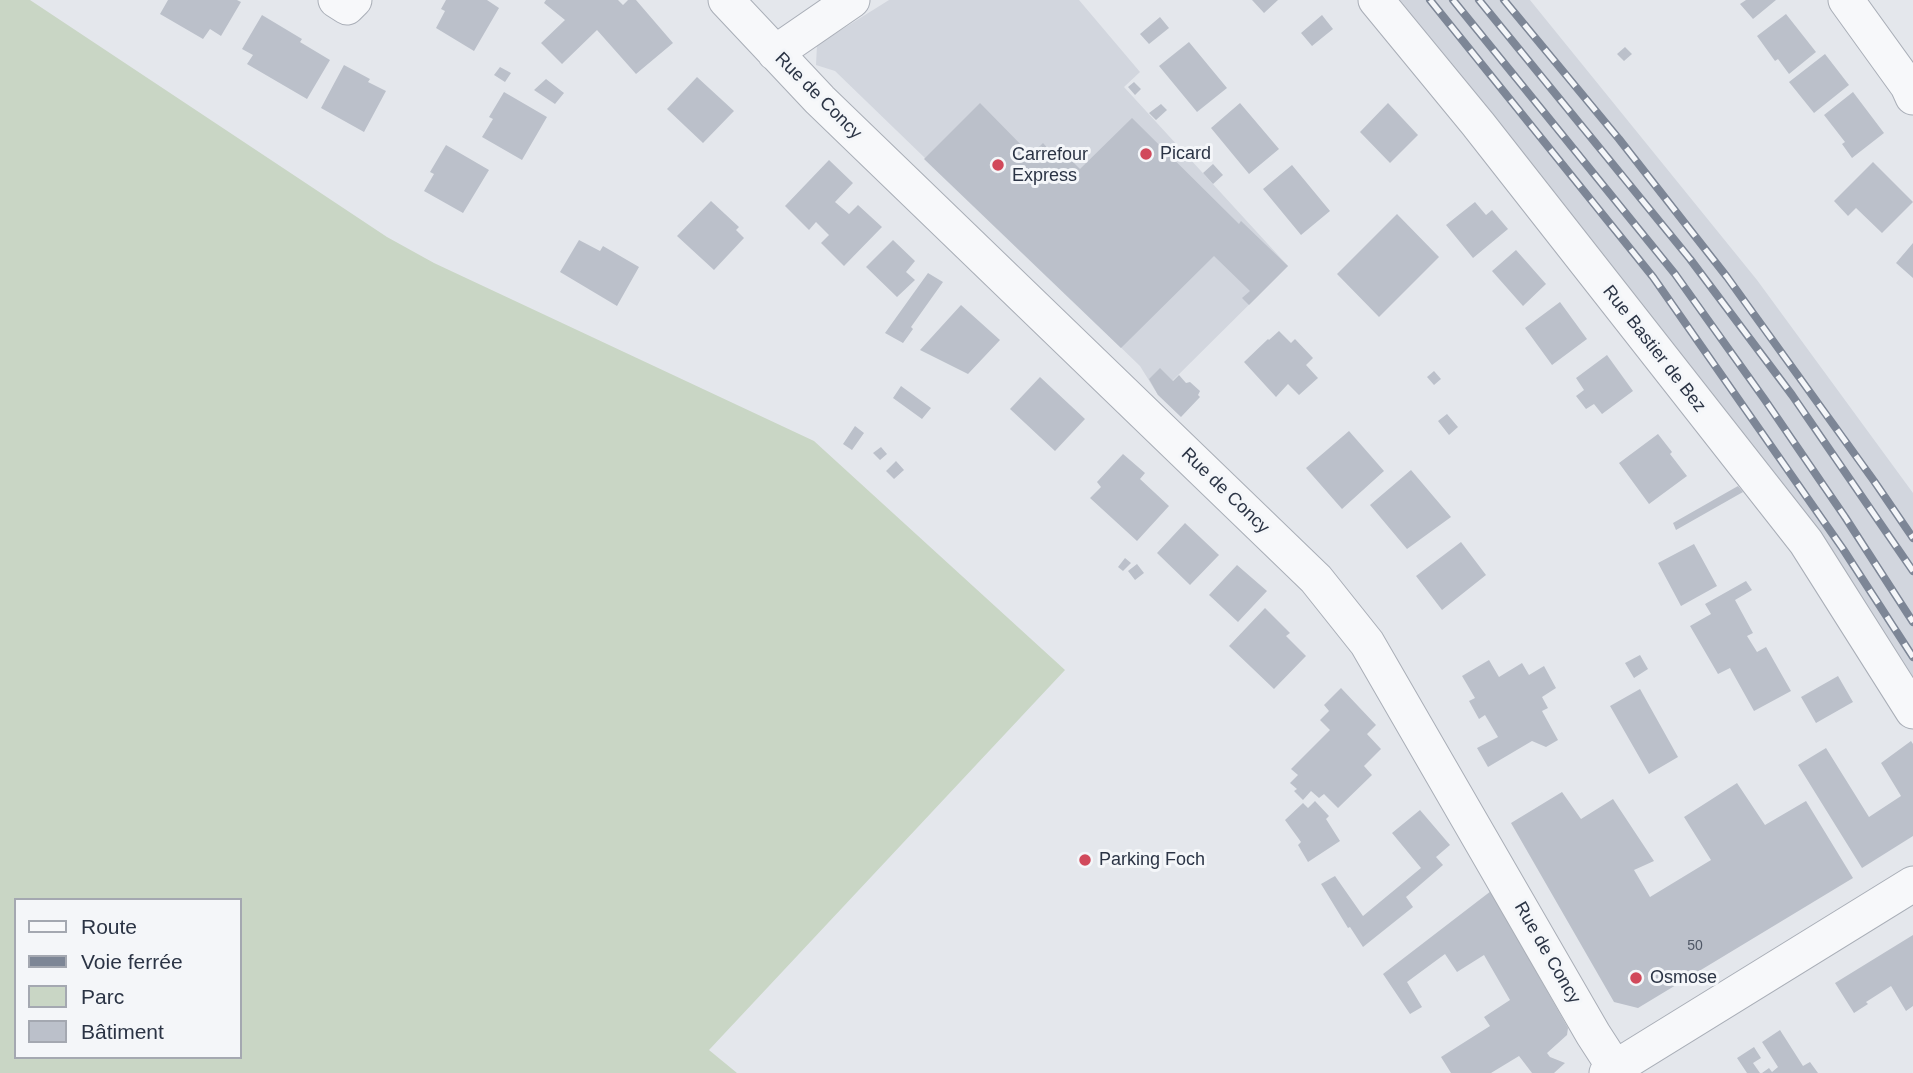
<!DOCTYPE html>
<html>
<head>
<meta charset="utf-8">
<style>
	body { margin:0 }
	#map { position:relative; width:1913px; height:1073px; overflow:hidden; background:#e4e7ec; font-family:Helvetica,sans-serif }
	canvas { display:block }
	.legend { position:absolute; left:14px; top:898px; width:228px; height:161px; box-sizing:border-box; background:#f4f6f9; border:2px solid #a4a8b1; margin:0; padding:9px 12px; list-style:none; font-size:21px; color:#2b3445 }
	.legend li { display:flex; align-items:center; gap:14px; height:35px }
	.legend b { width:35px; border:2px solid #a4a8b1 }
</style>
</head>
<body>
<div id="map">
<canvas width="1913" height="1073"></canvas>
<ul class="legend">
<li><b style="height:9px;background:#f7f8fa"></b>Route</li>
<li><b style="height:9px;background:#7d8696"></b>Voie ferrée</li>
<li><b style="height:19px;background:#c9d6c5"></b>Parc</li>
<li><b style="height:19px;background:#bbc0ca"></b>Bâtiment</li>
</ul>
</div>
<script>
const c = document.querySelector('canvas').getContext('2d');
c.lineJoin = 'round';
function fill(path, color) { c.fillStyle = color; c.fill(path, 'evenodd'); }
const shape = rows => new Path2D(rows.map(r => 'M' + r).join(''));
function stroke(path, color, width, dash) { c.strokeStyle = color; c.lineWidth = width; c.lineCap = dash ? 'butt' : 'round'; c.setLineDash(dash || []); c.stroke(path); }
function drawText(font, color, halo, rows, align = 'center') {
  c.font = font + ' Helvetica,sans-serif'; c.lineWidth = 6; c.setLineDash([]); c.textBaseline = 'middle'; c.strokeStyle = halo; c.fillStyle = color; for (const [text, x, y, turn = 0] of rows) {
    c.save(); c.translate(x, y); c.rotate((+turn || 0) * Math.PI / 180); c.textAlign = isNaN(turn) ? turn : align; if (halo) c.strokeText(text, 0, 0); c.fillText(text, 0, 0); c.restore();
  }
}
const built = shape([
	[889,0,1079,0,1140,72,1124,87,1288,266,1158,395,1140,366,835,71,816,65,817,45],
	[1390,0,1530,0,1757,280,1913,493,1913,691,1769,472,1645,308]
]);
const green = shape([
	[0,0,30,0,387,237,434,263,814,441,1065,670,709,1050,737,1073,0,1073],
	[16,900,240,900,240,1057,16,1057]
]);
const building = shape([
	[168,0,237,0,241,2,221,36,210,29,203,39,160,14],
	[446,0,487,0,499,8,474,51,436,28,445,11,441,9],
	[546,0,618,0,623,5,628,0,636,0,673,43,636,74,597,30,562,64,541,43,565,20,544,3],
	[1252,0,1278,0,1264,13],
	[1746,0,1776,0,1753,19,1740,4],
	[1786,14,1816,52,1789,74,1778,59,1775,61,1757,36],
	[262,15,302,39,300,42,330,60,307,99,247,64,253,55,242,49],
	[1322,15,1333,29,1312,46,1301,33],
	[1160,17,1169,28,1149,44,1140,34],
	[1189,42,1227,88,1197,112,1159,66],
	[1625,47,1632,54,1624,61,1617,54],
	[1825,54,1849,85,1814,113,1789,82],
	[344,65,370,79,368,82,386,91,364,132,321,108],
	[500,67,511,73,505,82,494,75],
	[697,77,734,111,703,143,667,109],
	[546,79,564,93,555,104,534,90],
	[1134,82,1141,89,1135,95,1128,87],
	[504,92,547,117,522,160,482,137,493,119,489,117],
	[1853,92,1884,133,1852,158,1842,144,1845,142,1824,115],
	[980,103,1031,155,1043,143,1051,152,1057,146,1080,169,1132,118,1239,224,1241,221,1288,266,1249,305,1242,298,1250,291,1214,256,1121,348,924,159],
	[1240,103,1279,149,1249,174,1211,128],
	[1388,103,1418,135,1390,163,1360,132],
	[1161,104,1167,110,1156,120,1149,113],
	[446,145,489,170,463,213,424,191,434,174,430,172],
	[829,160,853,183,835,202,849,214,858,205,882,227,844,266,821,243,829,235,816,222,809,230,785,206],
	[1873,162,1913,202,1882,233,1856,208,1848,216,1834,201],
	[1213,164,1223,175,1213,184,1203,173],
	[1292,165,1330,211,1301,235,1263,189],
	[711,201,739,227,736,230,744,238,714,270,677,236],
	[1475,202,1486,215,1492,210,1508,229,1473,258,1446,225],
	[1397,214,1439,257,1379,317,1337,274],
	[579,240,600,251,603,246,639,267,617,306,560,272],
	[893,240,915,261,906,272,915,280,897,297,866,267],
	[1913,243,1913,278,1896,263],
	[1516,250,1546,284,1523,306,1492,271],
	[928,273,943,282,911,327,913,329,903,343,885,333],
	[1560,302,1587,339,1552,365,1525,328],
	[961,305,1000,340,968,374,920,350],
	[1279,331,1291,343,1295,339,1313,358,1306,365,1318,378,1299,395,1288,384,1276,397,1244,362,1268,339,1269,340],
	[1607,355,1633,391,1602,414,1594,404,1586,409,1576,396,1584,390,1576,378],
	[1160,368,1173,381,1179,375,1186,383,1190,382,1200,391,1198,395,1200,397,1181,417,1158,395,1149,379],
	[1434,371,1441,379,1434,385,1427,377],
	[1040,377,1085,419,1055,451,1010,409],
	[901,386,931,408,922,419,893,398],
	[1447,414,1458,427,1449,435,1438,421],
	[855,426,864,433,852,450,843,444],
	[1349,431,1384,471,1342,509,1306,468],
	[1658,434,1672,452,1670,454,1687,476,1649,504,1619,463],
	[881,447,887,454,880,460,873,453],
	[1123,454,1145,473,1140,479,1169,506,1137,541,1090,498,1101,487,1097,482],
	[896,461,904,470,894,479,886,471],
	[1411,470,1451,517,1407,549,1370,505],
	[1738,486,1743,492,1676,530,1673,523],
	[1185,523,1219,555,1190,585,1157,553],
	[1461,542,1486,575,1442,610,1416,576],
	[1694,544,1717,586,1681,606,1658,563],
	[1125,558,1131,563,1123,571,1118,567],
	[1137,564,1144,573,1135,580,1128,571],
	[1237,565,1267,591,1238,622,1209,595],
	[1746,581,1752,590,1735,600,1753,633,1747,636,1757,652,1766,647,1791,691,1754,711,1730,668,1718,674,1690,626,1711,614,1705,604],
	[1265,608,1290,633,1286,636,1306,656,1274,689,1229,646],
	[1640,655,1648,669,1634,678,1625,663],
	[1489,660,1499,677,1522,663,1529,675,1544,666,1556,688,1542,697,1548,708,1542,711,1558,740,1546,747,1532,741,1488,767,1477,748,1498,737,1485,715,1479,719,1469,701,1475,698,1462,676],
	[1838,676,1853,702,1816,723,1801,697],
	[1341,688,1376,725,1367,734,1381,749,1364,766,1372,775,1338,808,1324,794,1319,798,1311,791,1303,800,1294,791,1297,789,1290,783,1298,775,1291,769,1330,730,1320,720,1329,711,1324,705],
	[1640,689,1678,757,1649,774,1610,706],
	[1911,741,1913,744,1913,836,1862,868,1798,765,1826,748,1869,817,1901,796,1881,763],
	[1737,783,1765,825,1806,801,1853,878,1638,1008,1614,1002,1511,823,1562,792,1581,819,1613,799,1654,861,1634,870,1650,897,1711,860,1684,817],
	[1315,801,1329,816,1326,819,1340,841,1308,862,1298,845,1301,842,1285,820,1303,803,1308,808],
	[1420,810,1450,845,1436,857,1443,865,1406,897,1413,907,1363,947,1350,927,1348,928,1321,884,1335,876,1363,916,1421,868,1392,833],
	[1491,891,1568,1028,1567,1035,1547,1053,1550,1057,1565,1063,1554,1073,1532,1073,1519,1056,1491,1073,1451,1073,1441,1057,1490,1026,1484,1017,1510,1000,1484,955,1457,972,1445,954,1407,982,1422,1007,1410,1014,1383,974],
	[1913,935,1913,1006,1906,1011,1891,986,1866,1002,1868,1004,1854,1013,1835,983],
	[1780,1030,1803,1066,1810,1062,1818,1073,1762,1073,1769,1068,1772,1072,1778,1067,1762,1042],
	[1754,1047,1761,1058,1753,1063,1760,1073,1747,1073,1737,1058]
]);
const minor = shape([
	[336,0,347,7,354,0],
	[726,0,820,100,1316,579,1367,643,1593,1034,1615,1068],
	[1376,0,1478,124,1806,542,1913,711],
	[1846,0,1908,86,1913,97],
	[775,53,852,0],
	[1607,1073,1913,884]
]);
const rail = shape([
	[1430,0,1653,277,1843,549,1913,657],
	[1453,0,1675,274,1765,400,1845,517,1913,622],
	[1479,0,1690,259,1792,395,1913,571],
	[1504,0,1619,139,1727,277,1874,481,1913,538]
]);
const markers = [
	[1146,154,7,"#d1495b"],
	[998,165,7,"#d1495b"],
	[1085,860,7,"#d1495b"],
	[1636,978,7,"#d1495b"]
];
const numberNames = [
	["50",1695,946]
];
const streetNames = [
	["Rue de Concy",818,96,45],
	["Rue Bastier de Bez",1654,349,52],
	["Rue de Concy",1225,491,44],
	["Rue de Concy",1547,953,60]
];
const poiNames = [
	["Picard",1160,154],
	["Carrefour",1012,155],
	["Express",1012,176],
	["Parking Foch",1099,860],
	["Osmose",1650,978]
];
fill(built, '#d2d6de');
fill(green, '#c9d6c5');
fill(building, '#bbc0ca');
stroke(minor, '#a9aeb7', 37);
stroke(minor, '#f7f8fa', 35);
stroke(rail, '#7d8696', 8);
stroke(rail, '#f4f6f9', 5, [16]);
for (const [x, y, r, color] of markers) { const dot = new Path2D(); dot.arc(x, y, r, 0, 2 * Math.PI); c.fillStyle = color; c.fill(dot); stroke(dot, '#f4f6f9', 2.5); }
drawText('14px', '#4f5766', null, numberNames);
drawText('18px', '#2b3445', '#f4f6f9', streetNames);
drawText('18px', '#2b3445', '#f4f6f9', poiNames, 'left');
</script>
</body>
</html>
